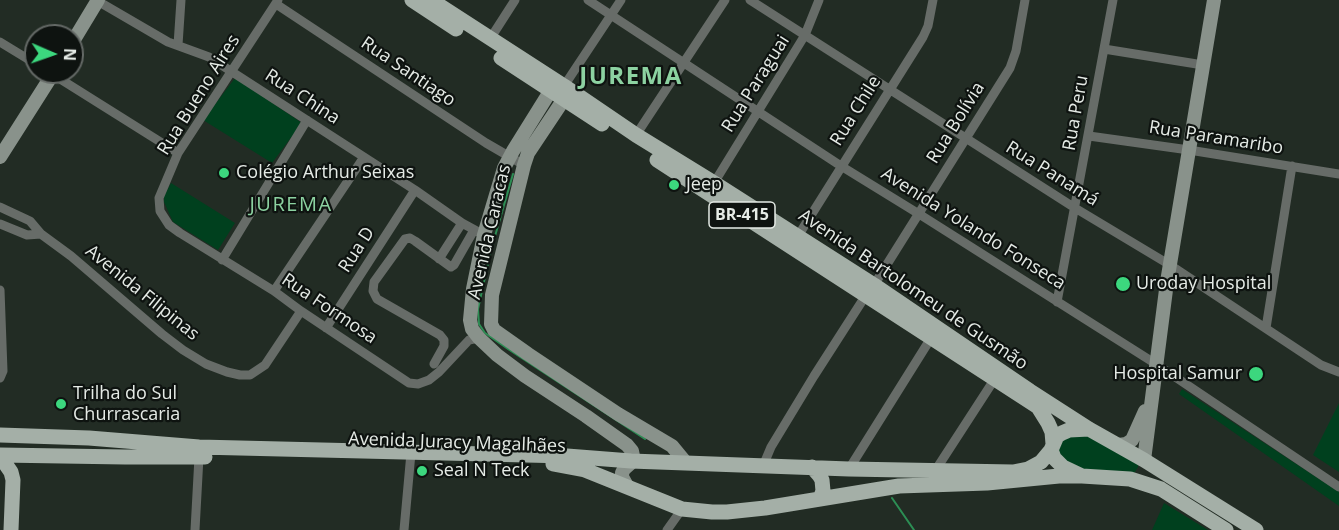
<!DOCTYPE html>
<html>
<head>
<meta charset="utf-8">
<style>
	body { margin:0 }
	#map { position:relative; width:1339px; height:530px; overflow:hidden; background:#222c24; font-family:"Open Sans",sans-serif }
	canvas { display:block }
	.north { position:absolute; left:24px; top:24px; width:60px; height:60px; box-sizing:border-box; background:#0e1310; border:2px solid #646966; border-radius:50%; rotate:92deg; font-size:16px; font-weight:700; line-height:24px; text-align:center; color:#e5ebe6 }
	.north::after { content:''; display:block; margin:auto; width:21px; height:27px; background:#3cd77e; clip-path:polygon(50% 0,100% 100%,50% 72%,0 100%) }
</style>
</head>
<body>
<div id="map">
<canvas width="1339" height="530"></canvas>
<div class="north">N</div>
</div>
<script>
const c = document.querySelector('canvas').getContext('2d');
c.lineJoin = 'round';
function fill(path, color) { c.fillStyle = color; c.fill(path, 'evenodd'); }
const shape = rows => new Path2D(rows.map(r => 'M' + r).join(''));
function stroke(path, color, width, dash) { c.strokeStyle = color; c.lineWidth = width; c.lineCap = dash ? 'butt' : 'round'; c.setLineDash(dash || []); c.stroke(path); }
function drawText(font, color, halo, rows, align = 'center') {
  c.font = font + ' "Open Sans",sans-serif'; c.lineWidth = 4.5; c.setLineDash([]); c.textBaseline = 'middle'; c.strokeStyle = halo; c.fillStyle = color; for (const [text, x, y, turn = 0] of rows) {
    c.save(); c.translate(x, y); c.rotate((+turn || 0) * Math.PI / 180); c.textAlign = isNaN(turn) ? turn : align; if (halo) c.strokeText(text, 0, 0); c.fillText(text, 0, 0); c.restore();
  }
}
const green = shape([
	[235,78,302,123,272,163,203,120],
	[171,183,235,223,218,250,173,222,164,202,164,196],
	[1182,389,1339,492,1339,506,1179,394],
	[1339,403,1339,472,1313,455],
	[1079,434,1095,438,1138,463,1138,467,1135,472,1130,475,1088,473,1058,457,1057,444,1062,438],
	[1164,503,1208,530,1152,530]
]);
const stream = shape([
	[513,174,491,250,478,309,479,324,485,333,508,349,645,439],
	[892,498,914,530]
]);
const street = shape([
	[96,0,168,42,209,57,415,190,462,223,484,235],
	[278,0,178,153,159,198,160,211,169,225,180,233,274,291,301,311,409,383,418,384,429,380,439,372,469,340,479,338],
	[588,0,841,166,919,214,1156,364,1339,487],
	[750,0,1075,208,1170,265,1321,365,1339,372],
	[276,4,486,143,524,165],
	[490,39,515,0],
	[0,42,36,64],
	[178,45,181,0],
	[1104,49,1203,65],
	[49,72,178,153],
	[564,86,621,0],
	[636,135,725,0],
	[1089,136,1189,150,1339,174],
	[714,183,805,35,819,0],
	[0,207,30,221,41,234,71,256,162,334,183,350,206,364,227,372,240,375,250,375,265,365,301,311],
	[0,224,27,235,41,234],
	[798,236,923,37,928,26,933,0],
	[439,259,462,223],
	[222,260,307,120],
	[874,285,1010,68,1016,51,1025,0],
	[0,290,3,371,0,378],
	[274,291,364,157],
	[1057,302,1113,0],
	[326,328,415,190],
	[1266,328,1292,166],
	[434,364,444,346,444,340,440,335,377,299,373,291,374,282,405,239,410,238,415,241,451,267,454,265,474,230],
	[763,466,771,447,814,376,866,295],
	[849,469,931,338],
	[935,471,994,380],
	[195,530,199,457],
	[404,530,411,453],
	[667,530,682,509]
]);
const secondary = shape([
	[72,43,98,0],
	[551,90,513,151,504,168,484,235,473,289,470,320,472,329,479,338,497,355,525,376,586,416,627,445,632,451,633,456,633,461,624,469,622,473,622,477,627,486],
	[564,99,528,153,524,165,492,295,491,324,494,330,528,354,618,414,672,446,686,463],
	[0,157,54,72],
	[1119,445,1126,444,1132,440,1145,411],
	[1144,460,1167,282,1214,0]
]);
const primary = shape([
	[412,0,456,29],
	[431,0,564,86,636,135,714,183,874,285,1030,391,1089,429,1144,460,1256,530],
	[501,58,602,124],
	[657,160,1038,407,1048,423,1052,432,1053,444],
	[0,435,89,438,199,447,567,456,631,461,849,469,1013,472,1028,469,1041,462,1051,450,1057,436,1062,433,1069,430,1089,429],
	[1051,450,1054,458,1063,467,1082,476,1130,479,1161,489,1226,530],
	[0,455,125,457,205,457],
	[0,456,11,472,13,480,11,530],
	[553,464,585,470,682,509,712,512,727,512,765,508,899,486,987,483,1059,476,1082,476],
	[812,467,819,475,822,480,823,491,820,499]
]);
const markers = [
	[224,173,6,"#3cd77e"],
	[674,185,6,"#3cd77e"],
	[1123,284,8,"#3cd77e"],
	[1256,374,8,"#3cd77e"],
	[61,404,6,"#3cd77e"],
	[422,471,6,"#3cd77e"]
];
const shields = [
	[742,215,66]
];
const shieldNames = [
	["BR-415",742,215]
];
const streetNames = [
	["Rua Santiago",408,72,34],
	["Rua Paraguai",756,84,-58],
	["Rua Bueno Aires",199,95,-58],
	["Rua China",302,97,33],
	["Rua Chile",856,111,-58],
	["Rua Peru",1076,113,-80],
	["Rua Bolívia",956,123,-58],
	["Rua Paramaribo",1216,138,9],
	["Rua Panamá",1052,174,32],
	["Avenida Yolando Fonseca",973,229,32],
	["Avenida Caracas",490,232,-77],
	["Rua D",357,250,-57],
	["Avenida Bartolomeu de Gusmão",913,290,34],
	["Avenida Filipinas",142,293,39],
	["Rua Formosa",329,309,34],
	["Avenida Juracy Magalhães",457,443,2]
];
const poiNames = [
	["Colégio Arthur Seixas",236,173],
	["Jeep",686,185],
	["Uroday Hospital",1136,284],
	["Hospital Samur",1242,374,"right"],
	["Trilha do Sul",73,394],
	["Churrascaria",73,415],
	["Seal N Teck",434,471]
];
const neighbourhoodNames = [
	["JUREMA",291,205]
];
const districtNames = [
	["JUREMA",631,77]
];
fill(green, '#00401e');
stroke(stream, '#2c8e54', 2);
stroke(street, '#676c68', 9);
stroke(secondary, '#89928b', 14);
stroke(primary, '#a4afa7', 15);
for (const [x, y, r, color] of markers) { const dot = new Path2D(); dot.arc(x, y, r, 0, 2 * Math.PI); c.fillStyle = color; c.fill(dot); stroke(dot, '#0e1310', 2); }
for (const [x, y, w] of shields) { const box = new Path2D(); box.roundRect(x - w / 2, y - 13, w, 26, 4.5); c.fillStyle = '#0e1310'; c.fill(box); stroke(box, '#e5ebe6', 1.5); }
drawText('bold 16px', '#e5ebe6', null, shieldNames);
drawText('18px', '#e5ebe6', '#0e1310', streetNames);
drawText('18px', '#e5ebe6', '#0e1310', poiNames, 'left');
c.letterSpacing = '1.5px';
drawText('20px', '#8cd2a1', '#0e1310', neighbourhoodNames);
c.letterSpacing = '0px';
c.letterSpacing = '1.5px';
drawText('bold 24px', '#8cd2a1', '#0e1310', districtNames);
c.letterSpacing = '0px';
</script>
</body>
</html>
